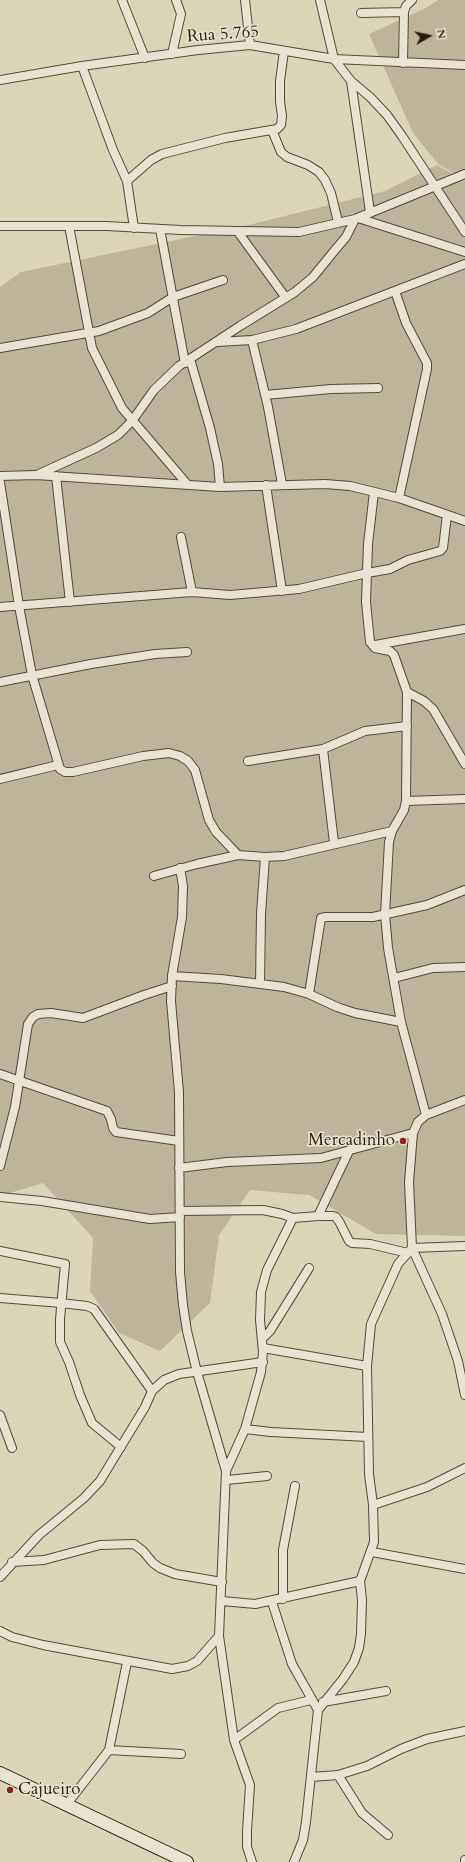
<!DOCTYPE html>
<html>
<head>
<meta charset="utf-8">
<style>
	body { margin:0 }
	#map { position:relative; width:465px; height:1862px; overflow:hidden; background:#dcd4b9; font-family:Cardo,serif }
	canvas { display:block }
	.north { position:absolute; left:409px; top:16px; width:40px; height:40px; -webkit-text-stroke:3px #e8e3d2; paint-order:stroke; rotate:81deg; font-size:11px; font-weight:700; line-height:16px; text-align:center; color:#2c1a0e }
	.north::after { content:''; display:block; margin:auto; width:14px; height:18px; background:#2c1a0e; clip-path:polygon(50% 0,100% 100%,50% 72%,0 100%) }
</style>
</head>
<body>
<div id="map">
<canvas width="465" height="1862"></canvas>
<div class="north">N</div>
</div>
<script>
const c = document.querySelector('canvas').getContext('2d');
c.lineJoin = 'round';
function fill(path, color) { c.fillStyle = color; c.fill(path, 'evenodd'); }
const shape = rows => new Path2D(rows.map(r => 'M' + r).join(''));
function stroke(path, color, width, dash) { c.strokeStyle = color; c.lineWidth = width; c.lineCap = dash ? 'butt' : 'round'; c.setLineDash(dash || []); c.stroke(path); }
function drawText(font, color, halo, rows, align = 'center') {
  c.font = font + ' Cardo,serif'; c.lineWidth = 3; c.setLineDash([]); c.textBaseline = 'middle'; c.strokeStyle = halo; c.fillStyle = color; for (const [text, x, y, turn = 0] of rows) {
    c.save(); c.translate(x, y); c.rotate((+turn || 0) * Math.PI / 180); c.textAlign = isNaN(turn) ? turn : align; if (halo) c.strokeText(text, 0, 0); c.fillText(text, 0, 0); c.restore();
  }
}
const green = shape([
	[438,0,465,0,465,180,438,164,413,133,369,34,426,8],
	[437,165,465,181,465,1236,376,1234,309,1195,250,1190,219,1235,210,1303,160,1351,119,1333,90,1291,93,1238,43,1183,0,1196,0,287,21,272,253,224,385,191]
]);
const street = shape([
	[122,0,145,58],
	[245,0,250,45],
	[320,0,334,59,465,65],
	[361,13,404,12],
	[172,54,181,14,176,0],
	[403,63,404,12,406,6,412,0],
	[82,66,113,150,127,181,134,228],
	[0,80,82,66,198,50,250,45,334,59,351,81,370,97,387,115,402,136,465,232],
	[351,81,370,212],
	[272,130,281,152,287,157,308,165,319,172,325,180,331,193,338,222],
	[127,181,151,160,162,154,225,138,277,129,281,125,282,116,280,101,280,81,284,51],
	[358,218,465,252],
	[0,226,106,226,181,230,299,232,355,219,465,174],
	[69,226,92,348,122,408,187,484],
	[160,229,185,363],
	[238,232,286,298],
	[395,291,406,323,427,363,427,369,399,498],
	[252,340,268,407,282,484],
	[217,342,252,340,296,329,465,264],
	[0,348,99,331,148,313,173,297,223,280],
	[190,359,210,428,218,464,220,487],
	[265,395,331,389,378,388],
	[39,474,96,448,118,435,132,421,154,390,179,366,240,326,295,292,313,277,335,250,346,237,355,219],
	[0,476,36,475,220,487,325,484,350,486,399,498,465,521],
	[56,476,70,602],
	[0,482,19,606,32,675,60,769,65,772,73,772,143,756,169,753,180,756,188,761,195,770,209,820,216,832,238,855],
	[266,485,282,591],
	[374,492,368,544,366,602,370,642,375,648,390,651,394,655,407,692,424,701,433,709,465,764],
	[181,537,192,592],
	[0,607,192,592,230,595,299,589,367,573,390,569,408,560,440,551,443,548,447,515],
	[375,645,465,629],
	[0,682,91,664,155,654,187,652],
	[407,692,406,801,404,810,392,831,389,842,385,914,388,948,401,1022,426,1115],
	[323,749,334,843],
	[248,761,323,749,365,731,407,726],
	[0,779,58,765],
	[406,801,465,799],
	[154,876,197,864,238,855,265,857,284,856,392,831],
	[172,976,221,979,284,987,309,994,337,1007,355,1013,401,1022],
	[394,978,433,968,465,967],
	[260,983,261,914,265,857],
	[309,994,321,918,326,917,373,917,427,905,465,890],
	[0,1074,107,1111,111,1119,113,1128,116,1132,179,1141],
	[465,1100,426,1115,418,1122,413,1133,409,1182,412,1248,442,1314,458,1361,465,1395],
	[0,1166,15,1107,28,1024,33,1017,38,1014,51,1013,83,1018,144,995,172,986],
	[179,1168,227,1162,321,1158,413,1133],
	[0,1197,42,1201,150,1219,180,1217],
	[180,1211,263,1210,282,1214,293,1218,318,1216,333,1216,336,1217,340,1223,349,1241,352,1243,370,1244,408,1253],
	[318,1216,349,1151],
	[0,1251,65,1264,60,1319,60,1342,69,1362,80,1395,92,1423,121,1447],
	[0,1298,61,1303,87,1306,94,1309,152,1391],
	[262,1339,270,1331,309,1268],
	[263,1348,367,1366],
	[0,1415,12,1448],
	[245,1429,271,1432,368,1437],
	[226,1471,245,1429,261,1372,263,1352,260,1320,261,1292,267,1270,293,1218],
	[227,1480,267,1476],
	[373,1505,427,1487,465,1468],
	[372,1552,465,1569],
	[12,1562,44,1560,100,1545,134,1544,143,1551,153,1563,160,1568,175,1574,222,1582],
	[0,1577,39,1535,84,1498,100,1481,145,1407,152,1391,164,1380,179,1374,263,1362],
	[283,1599,283,1550,295,1486],
	[222,1601,255,1604,360,1581,374,1542,373,1505,369,1474,367,1366,371,1324,398,1264,412,1248,465,1246],
	[272,1602,292,1664,318,1710],
	[0,1631,12,1637,43,1645,172,1669,188,1666,197,1661,219,1636,226,1471,197,1372,187,1331,183,1305,180,1272,179,1092,171,1001,172,976,182,917,183,886,180,868],
	[219,1636,234,1740,250,1785,247,1831,247,1847,252,1862],
	[323,1702,386,1691],
	[234,1740,278,1708,311,1700],
	[109,1750,181,1754],
	[338,1775,362,1813,388,1835],
	[311,1777,338,1775,367,1766,401,1749,427,1739,465,1731],
	[67,1804,109,1750,127,1662],
	[294,1862,303,1840,306,1822,318,1710,343,1679,354,1662,359,1648,361,1634,362,1600,360,1581],
	[465,1862,465,1860]
]);
const secondary = shape([
	[0,1773,187,1862]
]);
const markers = [
	[403,1141,4,"#8f2418"],
	[10,1790,4,"#8f2418"]
];
const streetNames = [
	["Rua 5.765",223,35,-4]
];
const poiNames = [
	["Mercadinho",395,1141],
	["Cajueiro",18,1790,"left"]
];
fill(green, '#beb49c');
stroke(street, '#584839', 10);
stroke(secondary, '#2c1a0e', 14);
stroke(street, '#e8e3d2', 8);
stroke(secondary, '#e8e3d2', 12);
for (const [x, y, r, color] of markers) { const dot = new Path2D(); dot.arc(x, y, r, 0, 2 * Math.PI); c.fillStyle = color; c.fill(dot); stroke(dot, '#e8e3d2', 1.5); }
drawText('17px', '#2c1a0e', '#e8e3d2', streetNames);
drawText('17px', '#2c1a0e', '#e8e3d2', poiNames, 'right');
</script>
</body>
</html>
